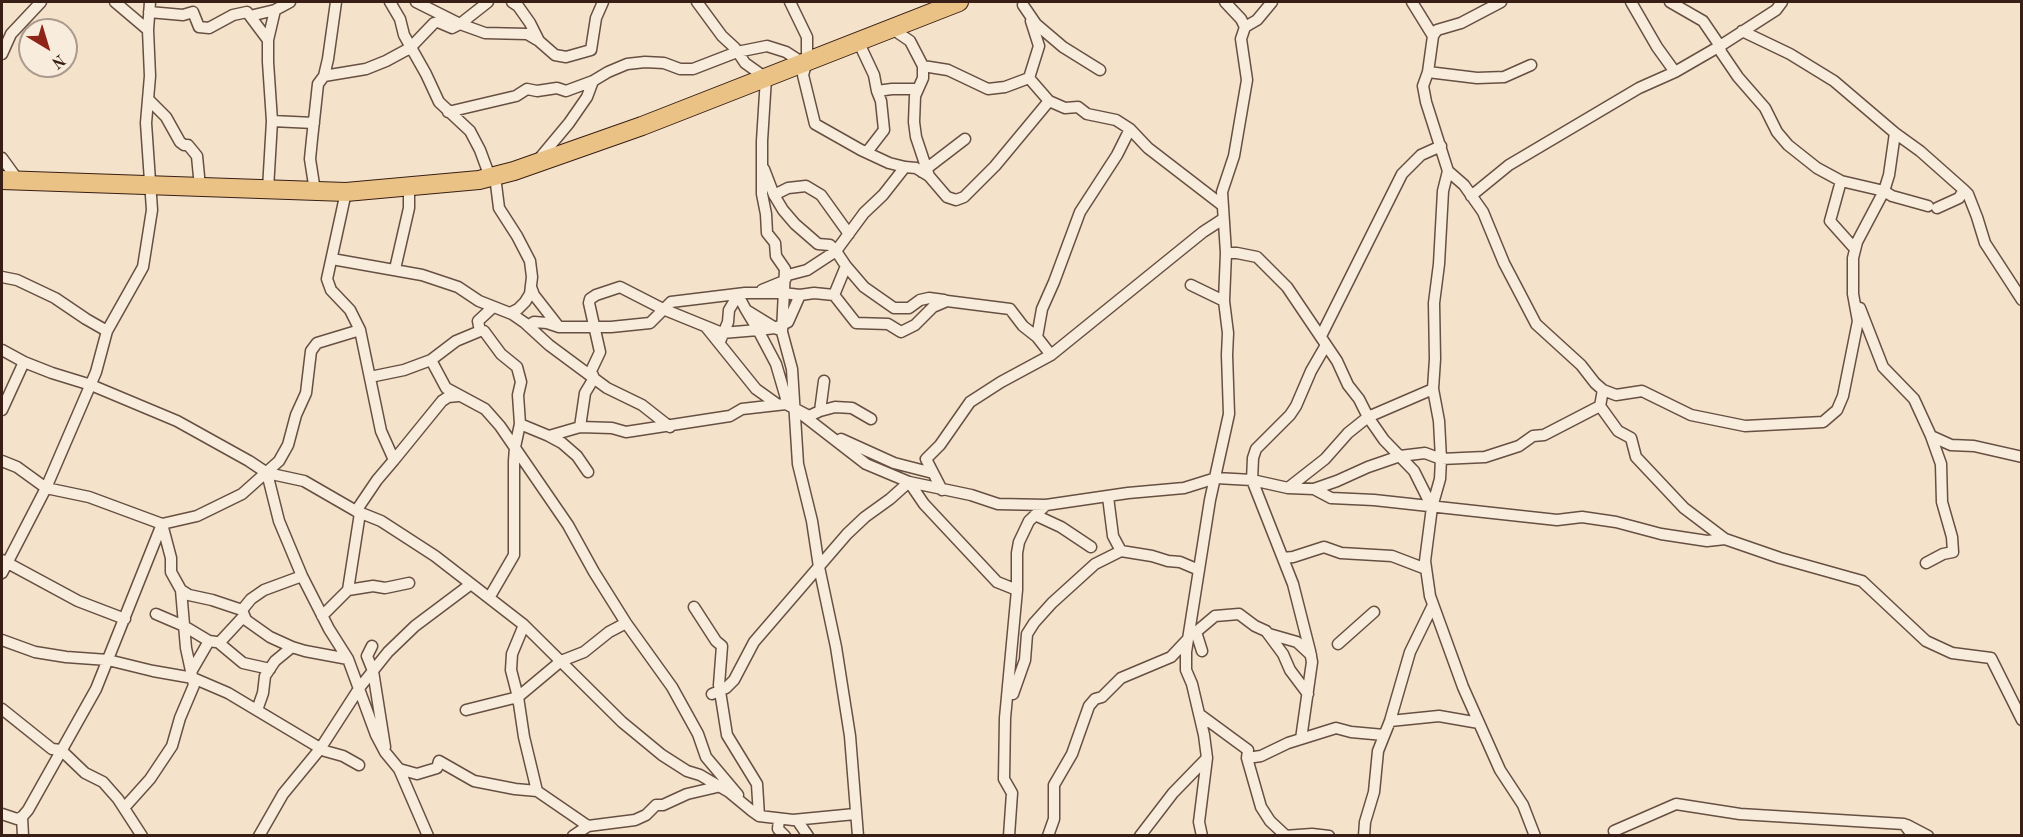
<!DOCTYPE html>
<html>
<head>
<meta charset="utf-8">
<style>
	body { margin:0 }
	#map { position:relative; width:2023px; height:837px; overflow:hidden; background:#f4e3ca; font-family:"Old Standard TT",serif }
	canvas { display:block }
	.frame { position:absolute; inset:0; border:3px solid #381e14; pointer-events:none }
	.north { position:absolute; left:18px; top:18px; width:60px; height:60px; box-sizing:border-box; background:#f8eddd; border:2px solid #ab9a8d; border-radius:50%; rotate:142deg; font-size:16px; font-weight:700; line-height:24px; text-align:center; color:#381e14 }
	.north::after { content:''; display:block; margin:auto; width:21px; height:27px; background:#8f2418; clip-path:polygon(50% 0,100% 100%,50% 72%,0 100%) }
</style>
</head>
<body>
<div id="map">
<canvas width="2023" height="837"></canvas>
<div class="frame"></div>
<div class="north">N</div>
</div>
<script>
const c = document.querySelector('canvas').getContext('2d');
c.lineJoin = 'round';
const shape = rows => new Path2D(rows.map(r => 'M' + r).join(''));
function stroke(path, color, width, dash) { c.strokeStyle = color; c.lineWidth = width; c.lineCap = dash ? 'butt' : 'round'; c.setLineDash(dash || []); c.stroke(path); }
const street = shape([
	[115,2,148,30],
	[390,2,400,19,404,35,426,74,439,102,470,131,480,150,490,177],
	[416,2,460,24,485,33,527,34,539,41],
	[512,2,518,6,530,23,539,41,555,55,566,57,591,50,596,18,603,2],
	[697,2,722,36,735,48,745,63,766,78,762,141,762,194,766,214,767,233,775,243,776,256,785,269,782,332,792,369,798,464,812,521,819,567,836,647,850,736,858,836],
	[790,2,807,37,807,61,803,75,815,124,861,150,889,163,905,167,916,168,929,176,947,197,956,200,964,197,995,166,1049,101],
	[1412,2,1433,36],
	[1501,2,1461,23,1437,30,1433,36,1428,72,1423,86,1426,102,1448,171,1464,185,1483,212,1504,263,1536,324,1581,365,1595,383,1603,390,1616,395,1642,391,1691,415,1745,426,1823,422,1837,410,1843,396,1858,321,1853,294,1853,258,1857,242,1884,191,1889,175,1895,133],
	[1631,2,1657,47,1675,72],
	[1670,2,1703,21,1720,46,1721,52,1738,77,1765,108,1777,132,1788,145,1817,168,1841,181,1884,191,1892,196,1928,206],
	[1023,5,1036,24,1063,47,1100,70],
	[149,12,183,15,193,12,199,27,209,28,233,15,247,12,268,40,268,62,272,121,268,189],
	[250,16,275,10],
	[1245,27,1257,20,1272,2],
	[891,28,910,41,923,66,948,70,988,89,1005,87,1029,78],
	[1742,31,1790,54,1834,81,1895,133,1920,151,1964,190,1959,198,1937,208],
	[268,40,275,10,290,2],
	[858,41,874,75,877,91,881,101,884,130,867,152],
	[2,54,11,34,41,2],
	[923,66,923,78,915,96,914,122,916,137,929,176],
	[1428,72,1477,78,1504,77,1531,65],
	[324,76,366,69,386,61,410,48,434,23,438,22,452,28,460,24,488,2],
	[1029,78,1049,101,1065,108,1078,107,1087,114,1116,120,1130,129,1148,148,1222,205],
	[1029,78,1039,46,1031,21],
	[877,91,892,89,918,89],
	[148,99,166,117,180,142,184,145,188,145,197,156,200,187],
	[448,112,516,96,527,89,537,91,557,88,566,91,593,81,608,72,627,64,645,62,664,63,680,69,693,69,737,52,767,46,786,52,803,63],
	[272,121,314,123],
	[2,158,18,180],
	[539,159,569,123,587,97,593,81],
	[922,172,965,139],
	[495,176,499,208,517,236,530,261,532,277,530,294,525,302,518,309,510,313],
	[1841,181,1830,221,1855,249],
	[1964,190,1968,194,1977,217,1985,243,2022,300],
	[315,191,310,159,312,139,318,84,324,76,328,59,336,2],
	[346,192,327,279,331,290,350,310,360,330,381,431,394,460,377,480,356,511],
	[774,195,788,188,806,186,821,195,849,234],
	[1471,196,1509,165,1639,88,1675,72,1720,46,1776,10,1782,2],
	[1226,253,1237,253,1257,257,1287,287,1337,361,1348,385,1359,399,1368,417,1384,440,1414,471,1432,507],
	[332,259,422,275,458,287,479,301,512,314,525,323,549,345,607,388,642,405,670,427],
	[846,266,864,287,894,308,909,308,920,300,929,298,944,300],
	[395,269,409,208,409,187],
	[2,277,17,280,55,298,86,319,107,331],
	[1191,285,1224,301],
	[531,287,534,295,559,327],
	[762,290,784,281,788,275,807,270,836,251,830,245,818,244,795,224,783,210,774,195,764,169],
	[738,295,746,310,777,329],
	[834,295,856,323,888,324,901,332,915,325,933,307,947,301,1010,309,1023,326,1037,337,1051,355],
	[834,295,846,266,836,251,864,213,883,195,905,167],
	[1860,308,1883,367,1914,399,1931,436],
	[746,310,758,330,775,328,788,322,800,295],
	[528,326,534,322,547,323,559,327,611,327,650,323,671,302,745,293,783,293,800,295,814,293,834,295],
	[706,327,756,389,777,404],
	[480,331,484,331,501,354,517,367,521,382,518,395,520,424,515,447,514,461,514,555,489,598],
	[480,331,478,321,492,308],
	[1321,336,1402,174,1421,155,1441,146],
	[1037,337,1042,309,1054,282,1080,212,1117,155,1130,129],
	[721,339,728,322,729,310,738,295],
	[2,350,24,362,52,373,91,385,177,421,249,461,267,473,279,521,302,576,329,629,348,659,376,735,385,752,399,769,428,836],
	[431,360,446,388,485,409,500,426,568,525,594,572,626,623,672,687,698,734,706,757,738,795],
	[370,377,404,370,431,360,456,341,480,331],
	[594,378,591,371,600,352,589,303,590,299,596,295,620,287,663,309,722,333,758,330,776,364,788,405],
	[1600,406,1618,431,1631,438,1636,457,1684,508,1725,539,1780,558,1862,581,1926,641,1952,653,1991,658,2022,720],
	[795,409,866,464,909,482,971,495,998,504,1046,505,1128,493,1184,488,1216,478,1252,480,1288,488,1314,489,1331,498,1374,500,1557,520,1582,517,1616,522,1661,534,1707,541,1725,539],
	[2,410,24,362],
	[820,411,824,381],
	[520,424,549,436,580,427,612,428,626,432,730,416,742,409,786,404,809,416,820,411,835,407,852,408,871,419],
	[580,427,585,393,594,378],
	[549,436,562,443,577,456,588,472],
	[841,439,894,463,933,473],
	[394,460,442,401,448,397,458,396],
	[2,461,17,467,46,488,89,497,162,524,197,516,242,494,279,461,288,445,296,415,306,393,311,351,317,343,360,330],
	[267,473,304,481,356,511,381,521,435,556,524,625,622,722,662,755,687,771,700,775,729,792,752,811,759,816,793,820,855,814],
	[909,482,924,504,997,582,1017,590],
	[1288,488,1325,459,1348,433,1368,417,1433,389],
	[1314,489,1337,481,1368,467,1400,456,1425,453,1441,459,1439,421,1433,389,1435,359,1434,303,1439,264,1443,191,1448,171],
	[942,490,926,459,940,445,970,402,1001,382,1051,355,1203,232,1223,219],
	[1108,497,1113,536,1121,551],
	[1035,515,1061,527,1091,547],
	[162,524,171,558,171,572,181,590,189,595,212,600,242,610,246,620,270,637,292,647,305,651,348,659],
	[1283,558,1293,557,1324,547,1341,553,1392,556,1426,569],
	[2,560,78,601,125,619],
	[1926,563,1943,554,1953,552,1952,537,1942,502,1941,464,1931,436,1951,445,1974,446,2022,457],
	[2,573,46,488,96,372,107,331,143,267,152,210,146,123,150,76,148,30,150,2],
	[348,590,373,586,385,588,409,583],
	[694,607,716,641,722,646,719,685,727,735,757,784,759,816],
	[242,610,251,599,264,590,302,576],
	[156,614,184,626,209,641],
	[244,616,219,643,243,663,270,669],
	[322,616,348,590,360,513],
	[524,625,512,654,511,670,518,697,524,737,537,791],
	[1269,634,1297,642,1311,655],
	[2,640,35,652,66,657,108,660,153,671,193,678,228,693,325,751,343,756,359,765],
	[1338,644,1374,612],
	[372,646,367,656,373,671,385,747],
	[1202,651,1196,632,1215,616,1239,614,1255,626,1266,631,1283,654,1290,670,1308,694],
	[191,672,209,641,216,642],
	[712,694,726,688,734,680,754,642,847,534,865,517,890,499,909,482],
	[1013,694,1025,660,1027,634,1034,623,1052,603,1095,564,1121,551,1152,556,1168,561,1180,562,1199,570],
	[2,709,52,749,61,750,85,773,103,782,118,799,142,836],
	[257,710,263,693,265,676,275,661,292,647],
	[466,710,518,697,561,661,584,652,609,632,626,623],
	[1199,714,1248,750,1247,758,1261,807,1270,821,1286,836],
	[1390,721,1439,716,1479,723],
	[1301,739,1312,662,1310,651,1293,584,1252,480,1253,458,1256,449,1290,415,1296,406,1311,371,1326,345],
	[1247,758,1261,756,1288,743,1336,728,1351,732,1384,735],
	[399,769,417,774,437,768,439,761,474,781,515,789,537,791,588,826],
	[124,808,150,779,172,746,180,718,194,685,186,648,181,590],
	[2,814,17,819,22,817,28,810,96,689,162,524],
	[22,817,23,836],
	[779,819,778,829,785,836],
	[797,820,808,836],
	[1907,825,1928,836],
	[1614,831,1676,804,1740,814,1904,824,1913,836],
	[259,836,283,794,320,749,360,687,388,652,415,626,471,584],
	[573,836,588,826,635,820,646,815,656,805,663,805,687,794,717,787],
	[1009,836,1012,793,1004,779,1005,718,1017,590,1017,553,1019,542,1029,521,1046,505],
	[1048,836,1054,819,1054,785,1072,754,1089,706,1095,699,1102,697,1121,678,1171,657,1187,640],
	[1140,836,1173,793,1207,758],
	[1202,836,1199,822,1207,758,1204,735,1192,684,1186,670,1186,652,1210,500,1229,414,1227,355,1228,333,1224,301,1226,253,1222,192,1234,156,1247,80,1241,39,1245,27,1241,19,1225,2],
	[1284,836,1312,834,1329,836],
	[1364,836,1365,822,1374,792,1378,751,1390,721,1410,652,1433,605],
	[1535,836,1523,805,1500,770,1463,687,1430,596,1425,561,1432,507,1440,479,1441,459,1485,457,1519,446,1533,436,1544,435,1600,406,1603,390]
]);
const highway = shape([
	[2,180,346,192,479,180,514,171,642,126,959,2]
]);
stroke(street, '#674f42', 13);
stroke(highway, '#381e14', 20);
stroke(street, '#f8eddd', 10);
stroke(highway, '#eac285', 18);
</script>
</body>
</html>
